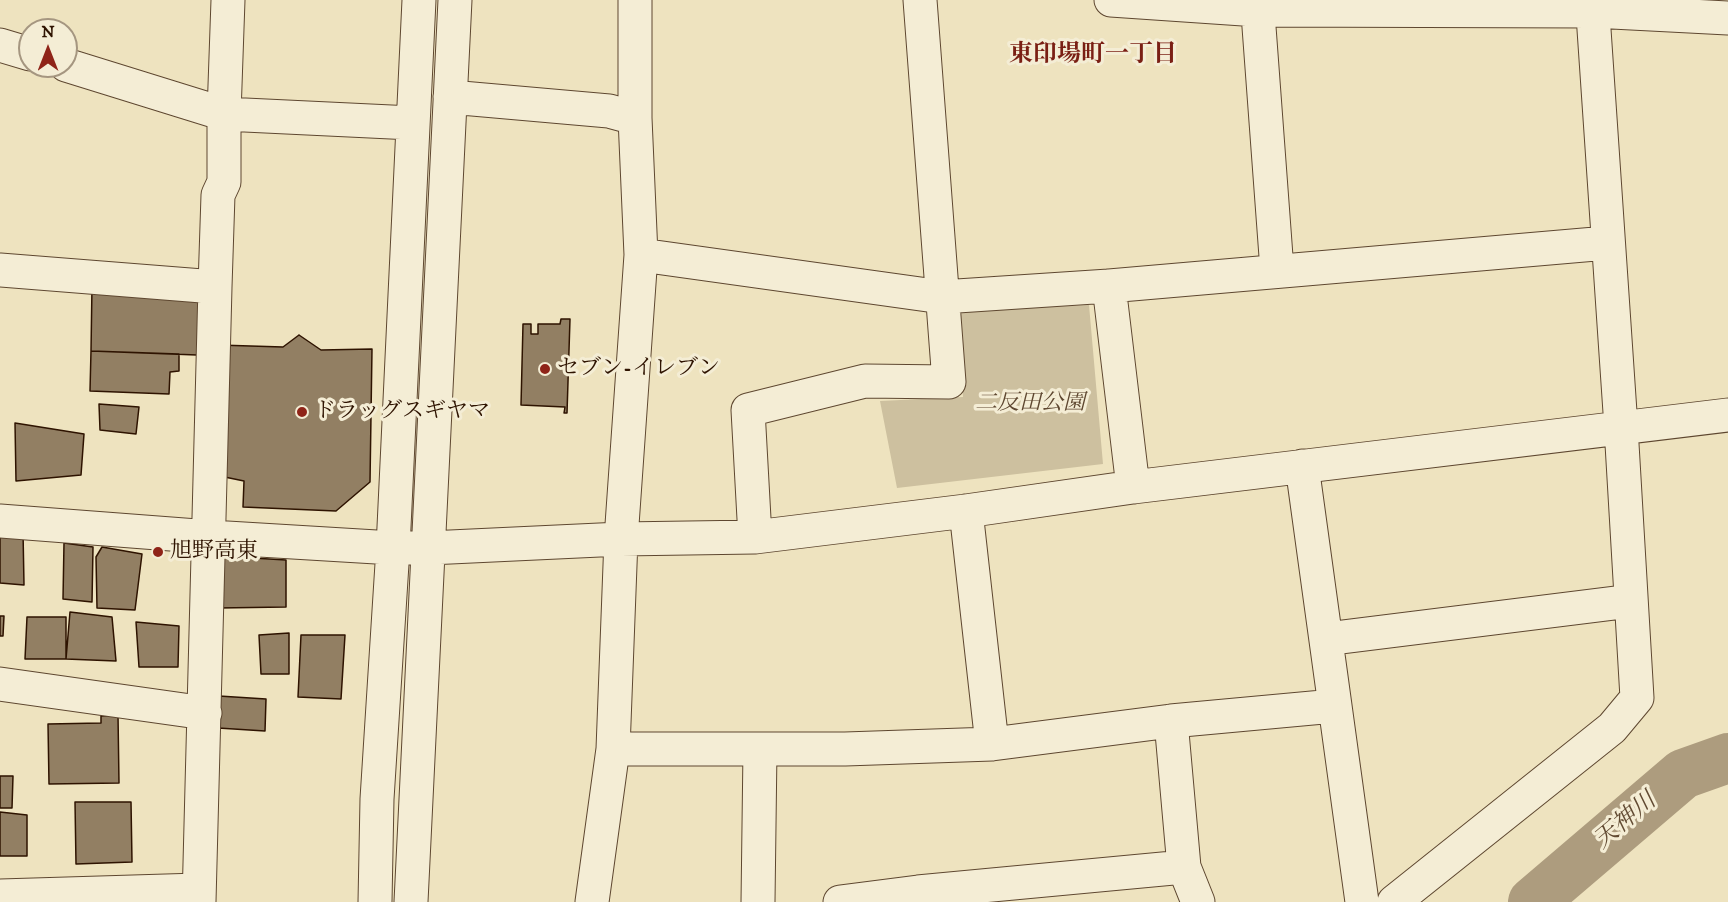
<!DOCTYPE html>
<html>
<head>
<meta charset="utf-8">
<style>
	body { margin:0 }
	#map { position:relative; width:1728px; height:902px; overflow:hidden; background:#eee3bf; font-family:"IM FELL DW Pica",serif }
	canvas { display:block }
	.north { position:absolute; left:18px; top:18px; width:60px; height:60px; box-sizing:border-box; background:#f4edd5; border:2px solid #a59680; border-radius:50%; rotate:0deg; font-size:16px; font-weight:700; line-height:24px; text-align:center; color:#2e1300 }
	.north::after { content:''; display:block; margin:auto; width:21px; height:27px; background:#8f2418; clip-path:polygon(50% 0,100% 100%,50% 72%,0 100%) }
</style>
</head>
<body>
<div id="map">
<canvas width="1728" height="902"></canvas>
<div class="north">N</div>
</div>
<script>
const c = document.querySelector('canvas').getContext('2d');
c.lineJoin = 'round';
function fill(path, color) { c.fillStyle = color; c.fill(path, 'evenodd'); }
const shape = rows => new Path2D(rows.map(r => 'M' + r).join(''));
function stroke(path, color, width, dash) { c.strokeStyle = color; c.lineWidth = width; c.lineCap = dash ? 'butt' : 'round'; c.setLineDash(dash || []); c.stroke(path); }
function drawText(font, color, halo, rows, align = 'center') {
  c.font = font + ' "IM FELL DW Pica","Noto Serif JP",serif'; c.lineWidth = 6; c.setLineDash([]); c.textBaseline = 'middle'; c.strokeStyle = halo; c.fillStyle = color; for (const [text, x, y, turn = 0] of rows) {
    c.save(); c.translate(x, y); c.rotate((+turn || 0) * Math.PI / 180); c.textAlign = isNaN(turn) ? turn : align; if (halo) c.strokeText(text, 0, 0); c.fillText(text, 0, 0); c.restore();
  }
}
const green = shape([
	[1089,305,1103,464,897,488,880,401,963,397,955,310]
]);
const river = shape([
	[1533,902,1683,774,1728,758]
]);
const building = shape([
	[92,286,200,299,197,355,91,351,92,286],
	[561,319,570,319,567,413,564,413,565,407,521,405,523,324,531,324,531,334,538,334,538,324,560,324,561,319],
	[299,335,321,350,372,349,370,482,336,511,243,507,244,481,215,475,218,345,283,347,299,335],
	[91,351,179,354,179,371,170,372,169,394,90,391,91,351],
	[99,404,139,407,136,434,100,430,99,404],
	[15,423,84,434,81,475,16,481,15,423],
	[0,531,23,531,24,585,0,583,0,531],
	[64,543,93,547,92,602,63,599,64,543],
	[102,547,142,554,135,610,97,608,96,557,102,547],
	[219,556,286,560,286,607,218,608,219,556],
	[70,612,112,617,116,661,66,659,70,612],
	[0,616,4,616,3,636,0,636,0,616],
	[27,617,66,617,66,659,25,659,27,617],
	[136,622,179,626,178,667,139,667,136,622],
	[289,633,289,674,261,674,259,635,289,633],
	[301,635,345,635,341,699,298,697,301,635],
	[219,696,266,699,265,731,218,728,219,696],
	[118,715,119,783,49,784,48,724,101,723,101,716,118,715],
	[0,776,13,776,12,808,0,808,0,776],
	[75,802,131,802,132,862,76,864,75,802],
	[0,812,27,815,27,856,0,856,0,812]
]);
const minor = shape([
	[1111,0,1258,10,1593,11,1728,18],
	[1257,0,1277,270],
	[0,45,30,54],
	[66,65,224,114,412,123],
	[450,97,609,111,635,118],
	[641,255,942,297,1109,286,1607,243],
	[0,270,215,287],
	[1109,286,1133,487],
	[1302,466,1362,902],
	[966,511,992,744],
	[0,521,210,537,393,548,429,548,621,539,755,537,966,511,1133,487,1728,415],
	[755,537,748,410,865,381,949,382,920,0],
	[1326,639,1631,601],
	[0,684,205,713],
	[1171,721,1184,867,1198,902],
	[613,749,845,749,992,744,1171,721,1334,706],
	[0,896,199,890],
	[199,902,215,287,218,195,224,182,224,114,228,0],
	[375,902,377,799,393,548,419,0],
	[411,902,455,0],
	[592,902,613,749,621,539,641,255,635,118,635,0],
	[758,902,760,749],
	[840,902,918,892,1184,867],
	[1394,902,1612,728,1637,698,1621,427,1592,0]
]);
const markers = [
	[545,369,6,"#8f2418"],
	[302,412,6,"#8f2418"],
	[158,552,6,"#8f2418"]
];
const poiNames = [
	["セブン-イレブン",557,369],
	["ドラッグスギヤマ",314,412],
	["旭野高東",170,552]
];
const parkNames = [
	["二反田公園",1030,404]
];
const neighbourhoodNames = [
	["東印場町一丁目",1093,56]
];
const waterNames = [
	["天神川",1626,822,-40]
];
fill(green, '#cdc09f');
stroke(river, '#ad9c7e', 50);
fill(building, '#927f63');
stroke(building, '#2e1300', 1.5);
stroke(minor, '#5e4730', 35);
stroke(minor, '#f4edd5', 33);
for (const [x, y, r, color] of markers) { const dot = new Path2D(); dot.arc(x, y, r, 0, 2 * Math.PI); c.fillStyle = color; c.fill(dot); stroke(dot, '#f4edd5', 2); }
drawText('22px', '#2e1300', '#f4edd5', poiNames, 'left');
drawText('italic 22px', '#5e4730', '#f4edd5', parkNames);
drawText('bold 24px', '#7a1f14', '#f4edd5', neighbourhoodNames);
drawText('italic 24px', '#614a32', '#f4edd5', waterNames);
</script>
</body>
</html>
